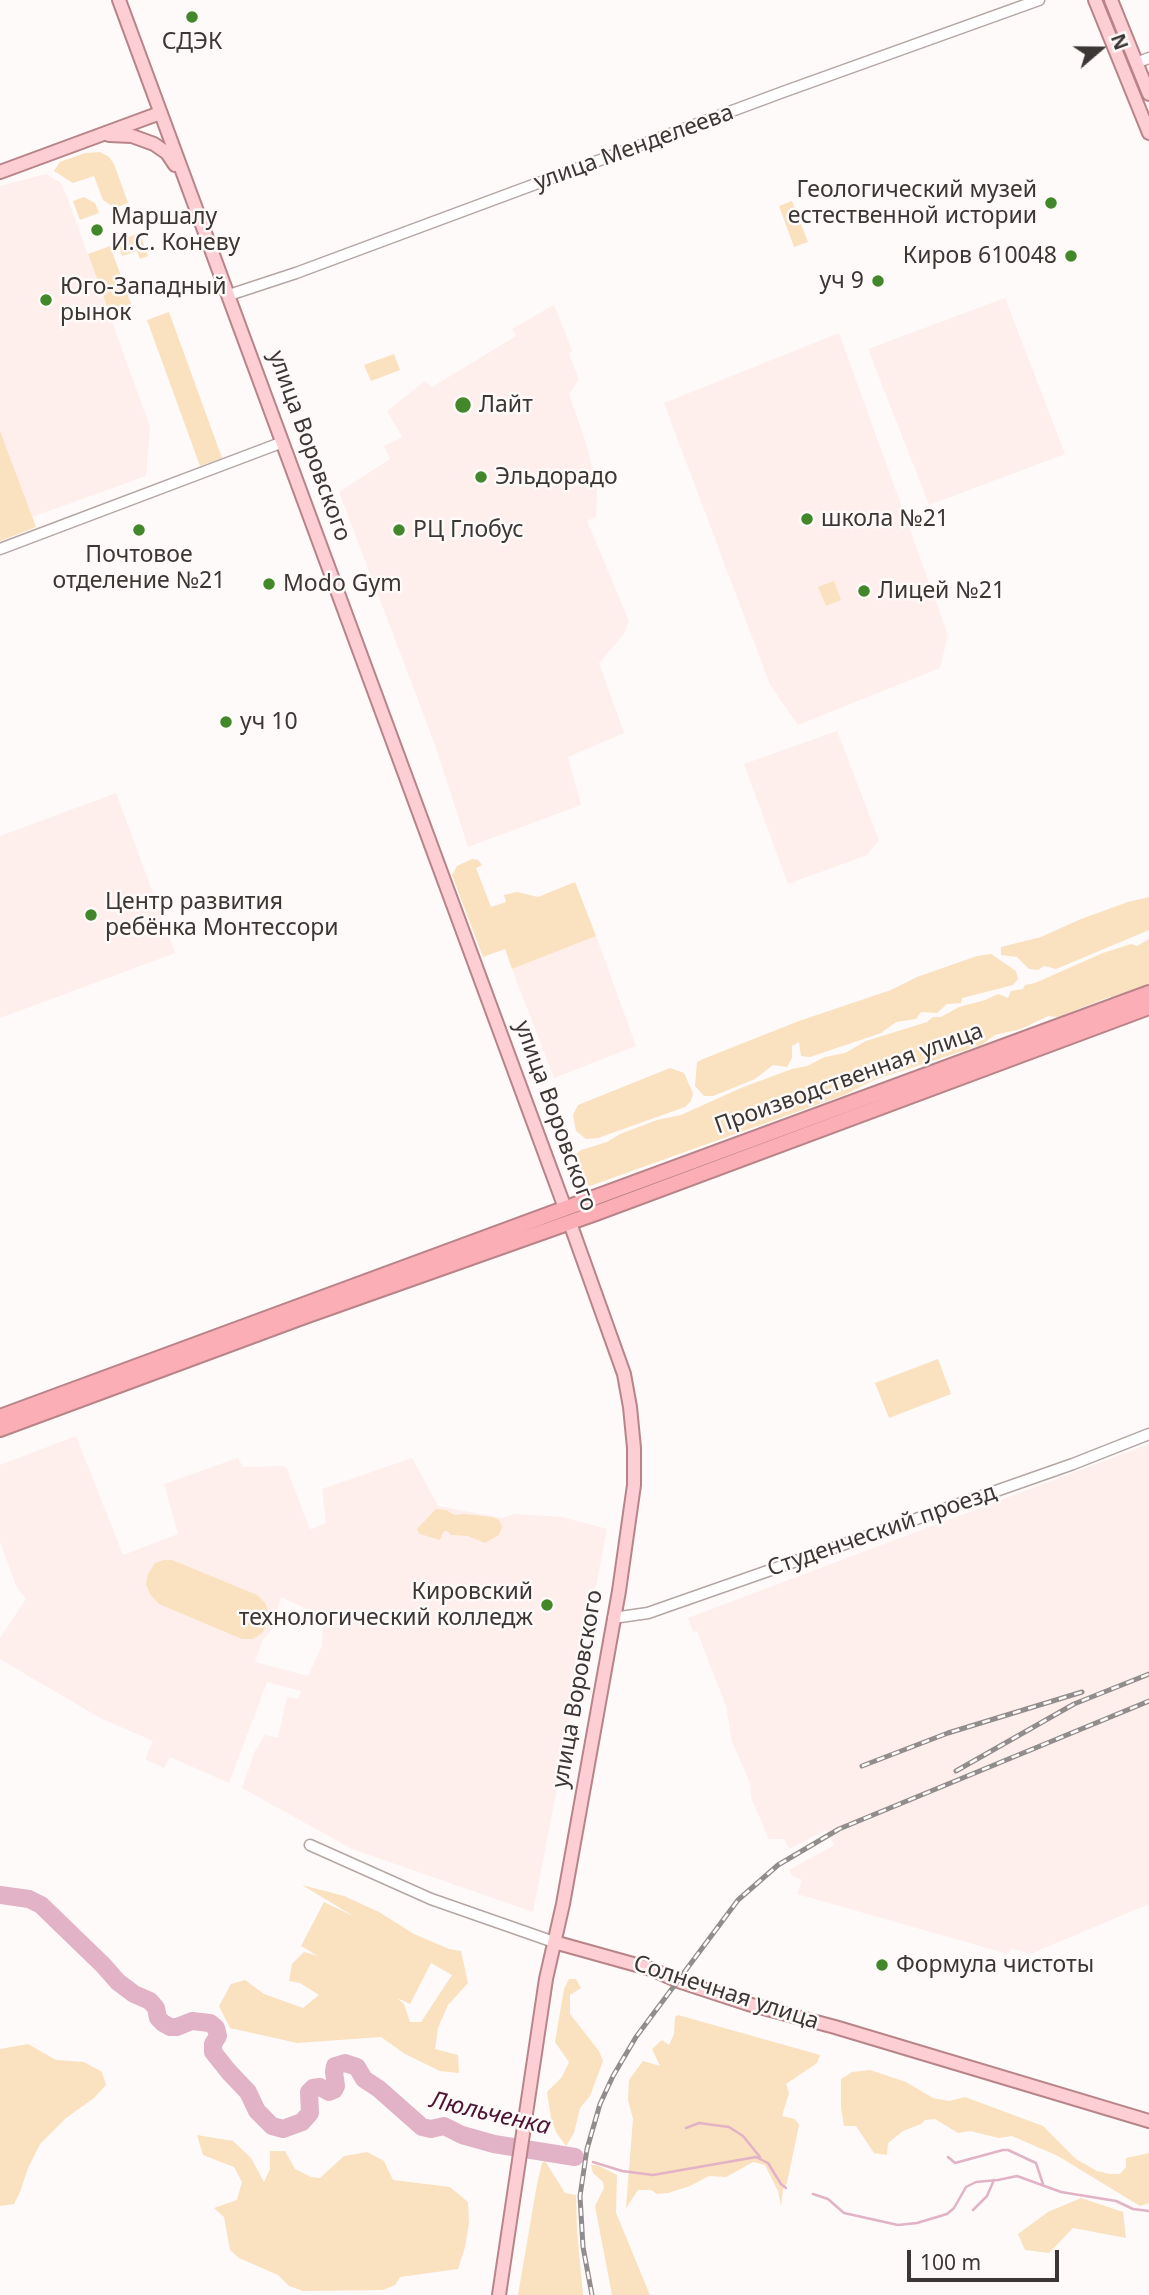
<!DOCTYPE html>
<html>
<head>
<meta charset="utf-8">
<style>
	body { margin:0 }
	#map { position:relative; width:1149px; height:2295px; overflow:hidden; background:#fdfaf9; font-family:"Noto Sans",sans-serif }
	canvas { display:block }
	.north { position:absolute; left:1065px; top:14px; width:70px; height:70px; -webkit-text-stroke:5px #fdfaf9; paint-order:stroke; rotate:70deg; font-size:19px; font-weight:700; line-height:28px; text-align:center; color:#3c3635 }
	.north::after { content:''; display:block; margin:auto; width:24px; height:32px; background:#3c3635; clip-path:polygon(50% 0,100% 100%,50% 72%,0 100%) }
	.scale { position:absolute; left:907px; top:2250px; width:152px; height:32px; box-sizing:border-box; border:4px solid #3c3635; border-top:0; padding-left:9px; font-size:21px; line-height:24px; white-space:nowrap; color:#3c3635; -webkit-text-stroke:5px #fdfaf9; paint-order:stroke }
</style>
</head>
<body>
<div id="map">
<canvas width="1149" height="2295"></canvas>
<div class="north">N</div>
<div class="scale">100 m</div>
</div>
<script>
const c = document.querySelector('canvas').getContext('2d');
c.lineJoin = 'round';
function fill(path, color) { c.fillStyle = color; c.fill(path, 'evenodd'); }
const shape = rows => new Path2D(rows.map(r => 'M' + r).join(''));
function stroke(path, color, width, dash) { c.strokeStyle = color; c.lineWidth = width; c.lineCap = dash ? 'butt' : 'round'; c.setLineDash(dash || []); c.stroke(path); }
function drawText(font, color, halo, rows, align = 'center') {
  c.font = font + ' "Noto Sans",sans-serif'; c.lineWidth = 5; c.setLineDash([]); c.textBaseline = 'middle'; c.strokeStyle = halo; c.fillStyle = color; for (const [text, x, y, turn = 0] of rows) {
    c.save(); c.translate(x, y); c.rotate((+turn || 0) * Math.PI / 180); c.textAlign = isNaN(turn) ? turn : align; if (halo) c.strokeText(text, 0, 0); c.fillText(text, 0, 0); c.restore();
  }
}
const built = shape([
	[46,174,61,183,67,197,150,427,146,476,32,517,0,431,0,186],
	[1005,298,1065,454,929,505,868,349],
	[554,305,572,350,569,354,579,379,569,394,586,443,597,487,596,517,587,521,629,621,624,634,599,663,624,733,568,757,581,805,468,847,435,745,339,492,390,459,384,446,402,437,387,411,425,381,432,387,516,336,512,329],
	[839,333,948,635,940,668,798,725,770,685,664,403],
	[837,731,879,840,867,855,788,884,744,764],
	[116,793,175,953,0,1018,0,836],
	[596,936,636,1046,554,1078,512,969],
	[76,1436,123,1555,178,1534,164,1484,238,1458,243,1467,283,1466,287,1469,310,1530,326,1523,322,1489,412,1458,438,1506,502,1518,515,1514,562,1517,607,1529,533,1912,352,1849,242,1788,255,1751,265,1735,278,1738,287,1697,298,1699,301,1691,267,1682,229,1783,170,1757,164,1768,145,1759,153,1741,100,1718,0,1659,0,1638,26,1599,17,1588,0,1542,0,1465],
	[281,1597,323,1617,322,1646,308,1676,255,1662,262,1641,273,1628],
	[1149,1444,1149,1904,1030,1954,1011,1948,1008,1954,797,1894,802,1880,792,1876,789,1870,834,1845,826,1830,789,1849,784,1839,769,1839,751,1798,750,1783,732,1742,726,1706,697,1631,693,1632,688,1618]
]);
const green = shape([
	[85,153,100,152,109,157,114,164,128,203,115,208,103,200,94,176,73,183,54,171,60,162],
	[84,197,95,203,99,213,80,220,73,201],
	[792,201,808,242,794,247,779,206],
	[140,233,148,256,140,259,137,251,122,256,117,241],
	[110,246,131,304,109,312,88,254],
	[169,312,222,458,200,466,147,320],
	[394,354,400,370,371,381,364,365],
	[0,431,36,527,0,541],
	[834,581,841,600,826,606,818,587],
	[472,859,478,860,482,865,476,868,491,907,506,902,504,895,517,892,538,897,575,882,596,936,512,969,505,949,483,957,452,875,457,866],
	[1149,897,1149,930,1056,969,1044,966,1038,970,1029,969,1017,957,1001,955,1001,947,1041,937,1081,919,1128,902],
	[1149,939,1149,984,1130,994,1119,994,1115,998,1109,997,1058,1017,1048,1016,1021,1029,995,1035,981,1045,874,1080,844,1095,590,1186,579,1179,575,1172,575,1155,581,1150,607,1142,620,1134,657,1120,681,1115,741,1088,792,1069,807,1066,825,1057,845,1053,866,1041,927,1022,933,1017,941,1017,959,1007,985,1000,998,994,1008,998,1011,991,1023,989,1025,985,1035,983,1103,953,1131,944,1137,946],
	[991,954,1016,971,1018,979,1013,985,962,998,961,1003,947,1004,937,1013,921,1012,916,1019,896,1022,881,1033,810,1057,801,1056,799,1042,792,1046,792,1058,787,1067,773,1065,755,1079,713,1096,704,1096,695,1086,697,1062,703,1059,799,1021,891,990,917,977,977,956],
	[670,1068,684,1073,693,1093,691,1101,685,1107,598,1138,586,1139,576,1131,573,1115,578,1105],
	[938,1359,951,1394,889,1418,875,1383],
	[436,1509,446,1510,454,1515,464,1514,492,1517,499,1520,502,1527,499,1535,485,1543,468,1536,451,1535,447,1531,443,1532,440,1540,420,1534,417,1529],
	[164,1560,172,1560,257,1595,265,1603,269,1613,267,1625,262,1633,253,1639,242,1639,159,1604,150,1594,146,1584,148,1574,155,1563],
	[302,1885,344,1896,379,1912,414,1934,449,1949,461,1951,468,1983,448,2005,438,2028,435,2049,458,2055,459,2073,440,2071,405,2054,381,2037,297,2043,230,2028,219,2006,231,1984,245,1980,264,1994,303,2008,319,1995,300,1983,289,1981,292,1964,304,1952,318,1956,301,1946,324,1902,355,1917],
	[431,1963,452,1975,421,2022,410,2022,404,2004,397,1998,410,2004],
	[569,1979,576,1979,581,1988,570,1995,570,2014,599,2051,603,2061,590,2096,580,2108,574,2133,566,2146,556,2132,551,2118,547,2092,562,2077,569,2062,555,2042,564,1989],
	[678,2015,820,2055,817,2063,786,2084,789,2093,782,2116,795,2119,799,2125,787,2183,783,2189,781,2206,778,2191,765,2165,753,2162,726,2177,709,2176,690,2186,668,2193,657,2194,651,2190,638,2190,626,2208,633,2119,628,2100,629,2080,643,2061,660,2066,652,2049,662,2040,669,2045,674,2034,675,2017],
	[28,2044,56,2060,84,2062,102,2072,106,2085,94,2098,66,2118,40,2144,28,2168,20,2192,14,2204,0,2206,0,2049],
	[870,2070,906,2082,933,2098,949,2101,965,2097,1043,2126,1076,2159,1097,2171,1110,2174,1120,2174,1126,2167,1126,2158,1149,2153,1149,2203,1140,2206,1058,2156,1012,2136,999,2138,970,2131,958,2133,935,2119,925,2120,921,2124,903,2131,888,2143,887,2155,874,2153,856,2126,844,2126,841,2107,841,2079,852,2072],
	[197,2135,233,2141,251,2158,264,2182,270,2169,270,2151,285,2151,295,2169,311,2177,320,2178,344,2156,367,2152,384,2161,393,2180,450,2187,468,2202,469,2223,465,2247,458,2269,400,2277,395,2285,383,2290,303,2291,289,2286,278,2275,239,2258,230,2250,224,2217,214,2208,237,2200,242,2182,234,2167,203,2155],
	[545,2161,565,2193,576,2195,577,2232,583,2295,518,2295,537,2184,542,2163],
	[591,2165,597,2165,617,2175,616,2213,650,2295,612,2295,595,2206,604,2188,603,2182,593,2173],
	[1081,2198,1123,2212,1126,2238,1073,2228,1049,2253,1025,2250,1018,2234,1048,2212]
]);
const stream = shape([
	[686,2128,699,2123,729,2127,743,2136,760,2157],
	[948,2157,955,2163,1003,2150,1008,2150,1036,2163,1043,2184],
	[593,2162,622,2171,653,2175,756,2157,768,2163,781,2184,786,2188],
	[813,2194,828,2199,844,2213,898,2225,917,2223,947,2214,954,2208,966,2187,976,2182,998,2180,1017,2176,1061,2192,1116,2201,1133,2209,1149,2211],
	[973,2210,987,2196,994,2180]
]);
const river = shape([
	[0,1895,29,1899,41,1905,103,1965,118,1982,134,1994,150,2001,156,2008,158,2018,163,2023,170,2027,177,2027,192,2021,210,2023,216,2028,218,2036,213,2044,213,2052,229,2072,248,2092,257,2111,272,2126,283,2129,302,2122,310,2113,309,2092,313,2088,320,2087,329,2092,334,2090,336,2086,334,2072,335,2066,345,2063,357,2067,364,2079,379,2089,422,2127,431,2129,444,2126,462,2135,494,2144,575,2157]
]);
const minor = shape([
	[1136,63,1149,58],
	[229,295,296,273,783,92,1039,0],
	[0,549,283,442],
	[613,1618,648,1613,1073,1464,1149,1434],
	[310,1845,431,1899,554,1942]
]);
const major = shape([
	[119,0,565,1208],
	[1095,0,1149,133],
	[1111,0,1149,94],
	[109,135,132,136,154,144,167,153,175,165],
	[0,172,160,113],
	[554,1942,651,1969,678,1981,748,2004,835,2027,1149,2121],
	[499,2295,546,1979,563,1904,619,1591,634,1485,634,1448,630,1407,624,1374,570,1223]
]);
const highway = shape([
	[0,1417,1149,993],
	[0,1429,305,1316,596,1213,1149,1007]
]);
const rail = shape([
	[862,1766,948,1733,1082,1692],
	[956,1771,1074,1704,1149,1674],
	[592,2295,583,2247,580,2196,587,2149,600,2104,613,2076,636,2037,738,1900,778,1865,839,1829,1149,1701]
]);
const markers = [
	[192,17,7,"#43872b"],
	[1051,203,7,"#43872b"],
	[97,230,7,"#43872b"],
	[1071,256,7,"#43872b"],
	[878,281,7,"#43872b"],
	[46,300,7,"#43872b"],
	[463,405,9,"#43872b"],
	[481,477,7,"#43872b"],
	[807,519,7,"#43872b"],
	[139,530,7,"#43872b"],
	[399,530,7,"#43872b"],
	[269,584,7,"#43872b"],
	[864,591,7,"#43872b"],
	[226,722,7,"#43872b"],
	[91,915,7,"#43872b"],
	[547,1605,7,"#43872b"],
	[882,1965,7,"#43872b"]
];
const poiNames = [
	["СДЭК",192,42,"center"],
	["Геологический музей",1037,190,"right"],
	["естественной истории",1037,216,"right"],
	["Маршалу",111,217],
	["И.С. Коневу",111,243],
	["Киров 610048",1057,256,"right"],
	["уч 9",864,281,"right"],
	["Юго-Западный",60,287],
	["рынок",60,313],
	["Лайт",479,405],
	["Эльдорадо",495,477],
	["школа №21",821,519],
	["РЦ Глобус",413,530],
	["Почтовое",139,555,"center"],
	["отделение №21",139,581,"center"],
	["Modo Gym",283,584],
	["Лицей №21",878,591],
	["уч 10",240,722],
	["Центр развития",105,902],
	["ребёнка Монтессори",105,928],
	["Кировский",533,1592,"right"],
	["технологический колледж",533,1618,"right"],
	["Формула чистоты",896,1965]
];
const streetNames = [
	["улица Менделеева",634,148,-20],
	["улица Воровского",309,446,70],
	["Производственная улица",849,1079,-20],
	["улица Воровского",555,1116,70],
	["Студенческий проезд",882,1531,-19],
	["улица Воровского",578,1689,-80],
	["Солнечная улица",726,1993,18]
];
const waterNames = [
	["Люльченка",490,2114,13]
];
fill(built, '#feefec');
fill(green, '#fae1bf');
stroke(stream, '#e2b2c6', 2.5);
stroke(river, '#e2b2c6', 18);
stroke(minor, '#b4a6a3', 13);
stroke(major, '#b98489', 16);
stroke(highway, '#b98489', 18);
stroke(minor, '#fff', 10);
stroke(major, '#fdced3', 12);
stroke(highway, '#fcaeb6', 14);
stroke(rail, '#918d8c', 5);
stroke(rail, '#fdfaf9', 2.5, [8]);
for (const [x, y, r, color] of markers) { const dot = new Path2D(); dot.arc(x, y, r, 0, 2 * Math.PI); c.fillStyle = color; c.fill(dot); stroke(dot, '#fdfaf9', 2.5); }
drawText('23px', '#3c3635', '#fdfaf9', poiNames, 'left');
drawText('23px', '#3c3635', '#fdfaf9', streetNames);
drawText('italic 24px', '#4d1533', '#fdfaf9', waterNames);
</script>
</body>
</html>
